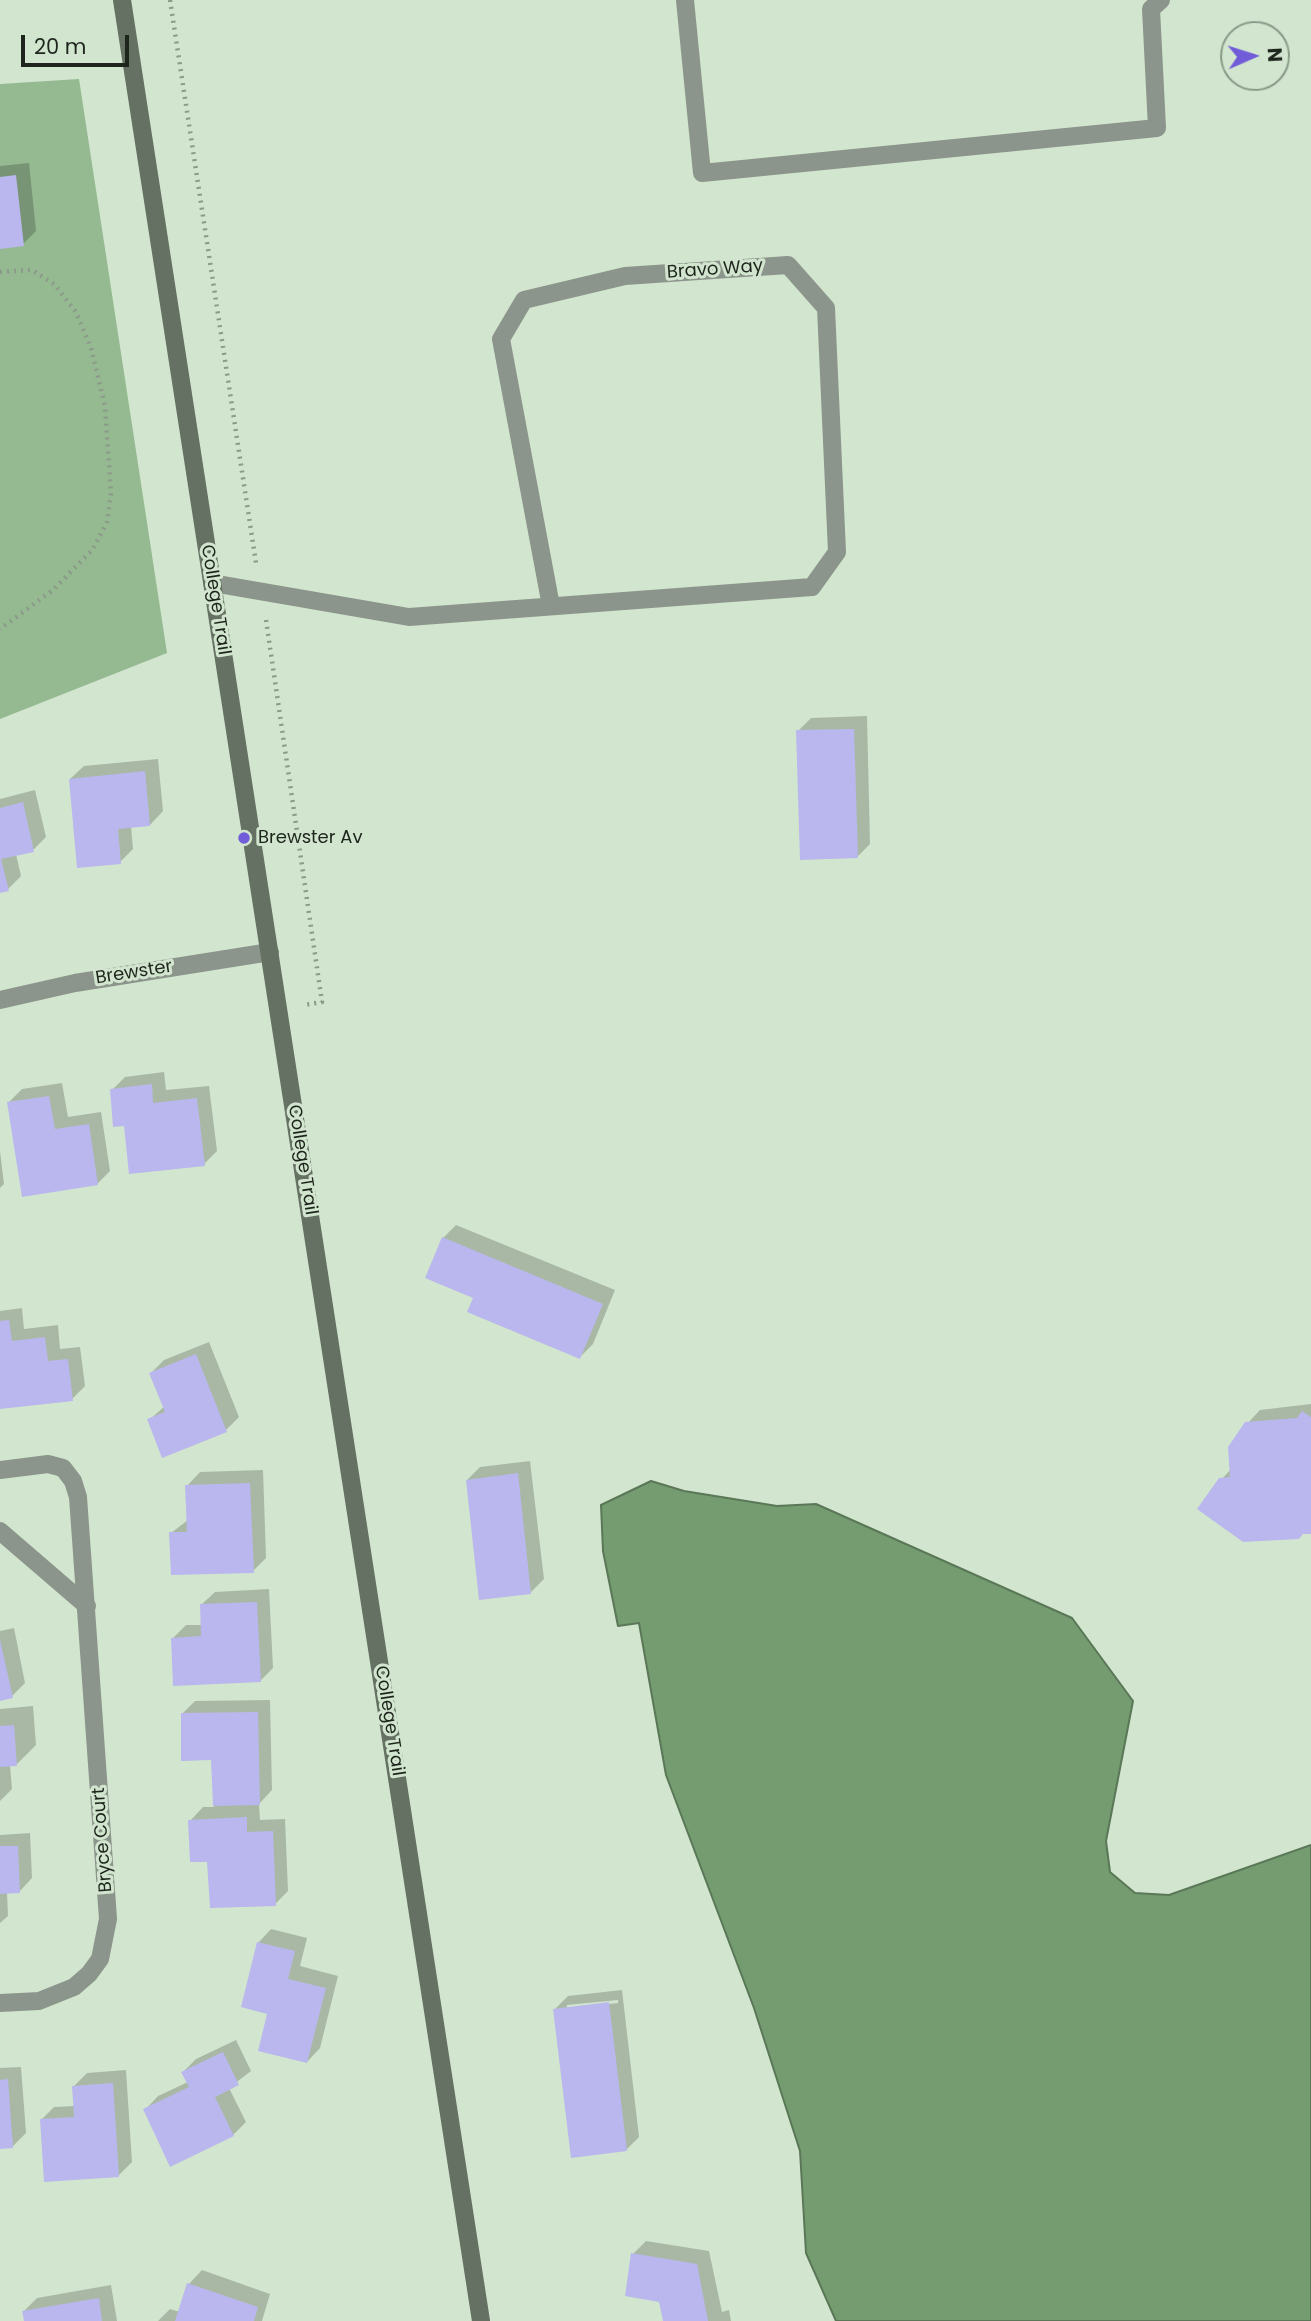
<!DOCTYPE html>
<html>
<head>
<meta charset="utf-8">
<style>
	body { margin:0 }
	#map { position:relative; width:1311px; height:2321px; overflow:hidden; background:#d2e6cf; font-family:Poppins,sans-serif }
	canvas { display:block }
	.north { position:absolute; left:1220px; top:21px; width:70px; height:70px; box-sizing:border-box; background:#d2e6cf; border:2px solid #8a9988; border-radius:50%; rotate:87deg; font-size:19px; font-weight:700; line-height:28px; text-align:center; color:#1e251d }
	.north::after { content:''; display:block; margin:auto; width:24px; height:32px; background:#715dd7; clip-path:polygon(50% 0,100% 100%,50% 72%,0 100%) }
	.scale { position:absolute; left:21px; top:35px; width:108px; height:32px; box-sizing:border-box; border:4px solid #1e251d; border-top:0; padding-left:9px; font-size:21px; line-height:24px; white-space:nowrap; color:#1e251d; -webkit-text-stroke:5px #d2e6cf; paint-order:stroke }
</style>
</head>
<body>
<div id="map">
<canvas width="1311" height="2321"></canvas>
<div class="north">N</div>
<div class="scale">20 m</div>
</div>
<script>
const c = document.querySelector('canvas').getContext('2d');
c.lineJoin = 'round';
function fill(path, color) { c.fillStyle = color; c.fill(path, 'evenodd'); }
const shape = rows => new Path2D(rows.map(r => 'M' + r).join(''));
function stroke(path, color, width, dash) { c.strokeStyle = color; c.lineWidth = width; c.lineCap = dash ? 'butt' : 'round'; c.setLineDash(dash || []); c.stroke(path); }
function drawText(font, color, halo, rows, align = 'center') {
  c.font = font + ' Poppins,sans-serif'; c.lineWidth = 6; c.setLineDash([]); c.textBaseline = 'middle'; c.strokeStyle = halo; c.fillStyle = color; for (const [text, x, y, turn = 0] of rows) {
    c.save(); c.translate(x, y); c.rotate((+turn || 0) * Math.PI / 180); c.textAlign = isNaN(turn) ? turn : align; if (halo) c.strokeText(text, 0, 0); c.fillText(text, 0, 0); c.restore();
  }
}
const green = shape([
	[79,79,167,653,0,719,0,84]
]);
const water = shape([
	[651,1481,684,1491,777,1506,816,1504,1072,1618,1133,1701,1106,1841,1110,1872,1135,1893,1169,1895,1311,1845,1311,2321,836,2321,806,2253,800,2151,754,2008,666,1775,639,1623,618,1626,603,1551,601,1505,651,1481]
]);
const shadow = shape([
	[29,163,36,231,23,244,0,247,0,166],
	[867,716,870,844,857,857,798,731,811,718],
	[158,759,163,811,150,825,131,826,133,849,120,862,70,779,84,766],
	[35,790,46,837,33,850,16,854,21,876,8,889,0,891,0,799],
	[164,1072,166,1090,209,1086,217,1151,204,1164,112,1090,125,1077],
	[62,1083,68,1117,101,1112,110,1171,97,1184,9,1102,22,1089],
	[0,1151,4,1184,0,1188],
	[456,1225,615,1290,593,1344,580,1357,475,1297,443,1238],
	[22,1308,24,1329,58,1325,60,1349,80,1347,85,1386,72,1399,0,1408,0,1311],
	[209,1342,239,1417,226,1430,149,1420,165,1406,151,1373,164,1360],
	[1311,1404,1311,1532,1221,1480,1231,1469,1247,1424,1260,1410],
	[530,1461,544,1579,531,1592,467,1480,480,1467],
	[263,1470,266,1558,253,1571,171,1533,188,1520,187,1486,200,1472],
	[269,1589,273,1668,260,1681,173,1638,186,1625,202,1625,201,1605,215,1592],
	[14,1628,25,1683,12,1696,0,1699,0,1631],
	[270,1700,272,1790,259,1804,260,1820,285,1819,288,1891,275,1904,209,1860,190,1821,203,1807,214,1807,213,1759,182,1714,195,1701],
	[33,1706,36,1745,17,1764,10,1765,12,1789,0,1801,0,1709],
	[30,1833,32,1878,19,1892,7,1892,8,1916,0,1923,0,1835],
	[271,1929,307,1938,300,1966,338,1976,320,2048,307,2062,269,2013,258,1943],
	[622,1990,639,2137,626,2150,555,2009,568,1996],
	[618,2000,618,2003,567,2009,567,2005],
	[236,2040,251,2071,229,2088,246,2122,233,2135,145,2110,158,2096,188,2082,183,2072,196,2059],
	[21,2067,26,2133,12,2147,0,2147,0,2068],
	[126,2070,132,2162,119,2175,41,2120,54,2107,75,2106,74,2086,87,2073],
	[646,2241,709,2251,722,2312,729,2310,731,2321,665,2321,661,2300,633,2254],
	[202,2270,270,2294,262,2321,158,2321,170,2309,180,2312,189,2284],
	[111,2285,117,2321,25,2321,24,2311,37,2298]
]);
const building = shape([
	[16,175,24,246,0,249,0,177],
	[854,729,858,858,800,860,796,730],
	[145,771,150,826,118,829,121,864,77,868,69,779],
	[23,802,34,852,1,859,9,891,0,893,0,808],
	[152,1084,153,1103,197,1098,205,1166,129,1174,124,1126,113,1127,110,1089],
	[49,1096,55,1129,89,1124,98,1185,22,1197,7,1102],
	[442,1237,603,1304,580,1359,467,1312,473,1298,425,1278],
	[9,1320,12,1341,45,1337,48,1361,68,1359,73,1401,0,1409,0,1321],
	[196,1354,227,1432,162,1458,147,1419,165,1412,149,1373],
	[1302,1411,1311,1417,1311,1534,1303,1534,1299,1539,1243,1542,1197,1509,1219,1478,1230,1477,1228,1447,1245,1422,1297,1418],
	[518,1473,531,1594,479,1600,466,1480],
	[250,1483,254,1573,171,1575,169,1532,187,1532,185,1485],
	[257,1602,261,1682,173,1686,171,1638,201,1636,200,1604],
	[0,1640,13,1698,0,1701],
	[258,1712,260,1805,213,1806,211,1760,181,1761,181,1713],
	[14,1725,17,1766,0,1767,0,1726],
	[247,1817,247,1832,273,1831,276,1906,210,1908,207,1862,190,1862,188,1820],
	[0,1846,18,1846,20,1893,0,1894],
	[257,1942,295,1951,288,1979,326,1988,307,2063,258,2051,267,2014,241,2007],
	[609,2002,627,2151,571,2158,553,2009],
	[223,2052,239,2085,215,2097,234,2136,170,2167,143,2109,189,2087,181,2072],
	[8,2079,13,2148,0,2149,0,2080],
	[113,2083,119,2177,44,2182,40,2119,74,2117,72,2086],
	[631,2253,697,2264,708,2321,663,2321,659,2302,625,2296],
	[187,2283,258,2307,254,2321,175,2321],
	[99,2298,102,2321,24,2321,22,2311]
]);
const path = shape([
	[170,0,256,563],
	[0,272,32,270,54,284,76,312,91,348,105,406,111,494,107,522,93,549,53,590,0,629],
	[266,620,322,1002,304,1005]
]);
const lane = shape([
	[685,0,702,173,1157,128,1151,9,1161,0]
]);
const street = shape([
	[212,583,409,617,812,587,837,552,826,308,788,265,625,276,524,300,501,339,551,606],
	[0,1000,75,983,270,952],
	[0,1470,48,1464,63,1468,73,1481,78,1497,108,1919,100,1959,89,1974,74,1987,39,2001,0,2003],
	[0,1531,87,1606]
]);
const secondary = shape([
	[122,0,481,2321]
]);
const markers = [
	[244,838,7,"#715dd7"]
];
const streetNames = [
	["Bravo Way",715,270,-4],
	["College Trail",215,600,81],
	["Brewster",134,973,-9],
	["College Trail",302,1160,81],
	["College Trail",389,1721,81],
	["Bryce Court",103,1840,-94]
];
const poiNames = [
	["Brewster Av",258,838]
];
fill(green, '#95b991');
fill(water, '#749c70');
stroke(water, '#5a7857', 2);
fill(shadow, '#0003');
fill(building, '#b9b7ed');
stroke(path, '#8b9a89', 4.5, [2, 5]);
stroke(lane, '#8c958b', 18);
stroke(street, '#8c958b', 18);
stroke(secondary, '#657163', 18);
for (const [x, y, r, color] of markers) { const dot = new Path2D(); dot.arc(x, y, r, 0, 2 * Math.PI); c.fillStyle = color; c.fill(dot); stroke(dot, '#d2e6cf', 2.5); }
drawText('18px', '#1e251d', '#d2e6cf', streetNames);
drawText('18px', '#1e251d', '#d2e6cf', poiNames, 'left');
</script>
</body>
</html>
